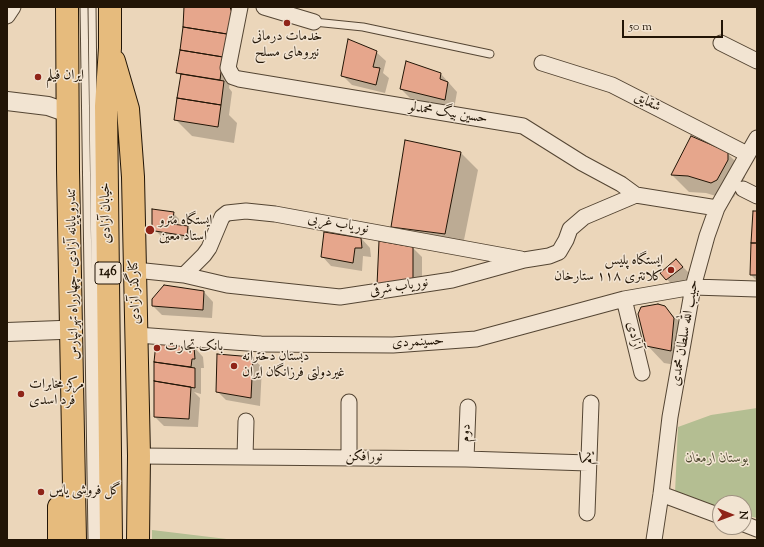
<!DOCTYPE html>
<html>
<head>
<meta charset="utf-8">
<style>
	body { margin:0 }
	#map { position:relative; width:764px; height:547px; overflow:hidden; background:#ebd6ba; font-family:"Sorts Mill Goudy",serif }
	canvas { display:block }
	.frame { position:absolute; inset:0; border:8px solid #221506; pointer-events:none }
	.north { position:absolute; left:712px; top:495px; width:40px; height:40px; box-sizing:border-box; background:#f2e4d2; border:1px solid #9f9180; border-radius:50%; rotate:91deg; font-size:11px; font-weight:700; line-height:16px; text-align:center; color:#221506 }
	.north::after { content:''; display:block; margin:auto; width:14px; height:18px; background:#8f2418; clip-path:polygon(50% 0,100% 100%,50% 72%,0 100%) }
	.scale { position:absolute; left:622px; top:20px; width:101px; height:18px; box-sizing:border-box; border:2px solid #221506; border-top:0; padding-left:5px; font-size:12px; line-height:14px; white-space:nowrap; color:#221506; -webkit-text-stroke:3px #f2e4d2; paint-order:stroke }
</style>
</head>
<body>
<div id="map">
<canvas width="764" height="547"></canvas>
<div class="frame"></div>
<div class="north">N</div>
<div class="scale">50 m</div>
</div>
<script>
const c = document.querySelector('canvas').getContext('2d');
c.lineJoin = 'round';
function fill(path, color) { c.fillStyle = color; c.fill(path, 'evenodd'); }
const shape = rows => new Path2D(rows.map(r => 'M' + r).join(''));
function stroke(path, color, width, dash) { c.strokeStyle = color; c.lineWidth = width; c.lineCap = dash ? 'butt' : 'round'; c.setLineDash(dash || []); c.stroke(path); }
function drawText(font, color, halo, rows, align = 'center') {
  c.font = font + ' "Sorts Mill Goudy",Amiri,serif'; c.lineWidth = 3; c.setLineDash([]); c.textBaseline = 'middle'; c.strokeStyle = halo; c.fillStyle = color; for (const [text, x, y, turn = 0] of rows) {
    c.save(); c.translate(x, y); c.rotate((+turn || 0) * Math.PI / 180); c.textAlign = isNaN(turn) ? turn : align; if (halo) c.strokeText(text, 0, 0); c.fillText(text, 0, 0); c.restore();
  }
}
const green = shape([
	[757,408,757,518,744,515,744,503,720,503,720,507,675,493,678,427,711,415],
	[152,530,235,540,152,540]
]);
const shadow = shape([
	[185,7,230,7,239,16,229,88,232,92,229,115,237,123,234,143,192,136,175,119,182,77,177,72,184,27],
	[376,52,386,61,383,73,389,78,385,93,352,85,343,76],
	[407,62,441,74,457,92,454,109,410,98,401,89],
	[692,137,727,153,744,170,745,177,734,197,729,200,706,193,689,192,672,175],
	[461,153,478,170,462,250,409,244,392,227],
	[757,212,757,281,751,275],
	[173,213,179,219,178,226,188,227,194,233,193,241,162,237,155,230],
	[361,238,370,248,371,257,363,256,362,271,331,266,322,256],
	[380,242,413,248,422,257,422,289],
	[676,260,693,277,684,297,661,273],
	[204,292,213,302,212,318,162,315,153,306],
	[664,307,682,324,690,336,688,367,664,363,647,345],
	[159,342,194,347,203,357,204,368,201,368,201,394,194,392,200,398,198,427,164,426,155,417,155,362,157,344],
	[252,358,262,367,260,406,226,400,217,391]
]);
const building = shape([
	[184,7,230,7,232,13,227,34,183,27,184,7],
	[183,27,227,34,223,57,180,50,183,27],
	[348,39,377,51,373,67,380,68,376,85,341,76,348,39],
	[180,50,223,57,220,80,176,73,180,50],
	[406,61,441,73,440,79,448,82,445,100,400,89,406,61],
	[181,74,224,81,221,105,177,98,181,74],
	[177,98,221,105,218,127,174,120,177,98],
	[691,136,728,152,728,160,717,180,711,183,688,176,671,175,691,136],
	[405,140,461,152,445,234,391,227,405,140],
	[152,209,174,212,172,224,188,226,187,236,155,231,152,228,152,209],
	[753,211,757,211,757,243,751,243,753,211],
	[324,232,361,238,362,248,355,248,353,263,321,257,324,232],
	[379,241,413,247,413,280,377,285,379,241],
	[751,243,757,243,757,275,750,275,751,243],
	[676,259,683,267,666,280,660,273,676,259],
	[164,285,204,291,203,310,152,306,152,299,164,285],
	[658,304,665,306,674,318,671,351,646,346,638,314,641,307,658,304],
	[156,343,194,347,195,359,192,359,191,367,154,362,156,343],
	[217,354,253,357,251,398,216,392,217,354],
	[154,362,195,368,195,388,154,381,154,362],
	[154,381,191,387,189,419,154,417,154,381]
]);
const service = shape([
	[84,7,92,540],
	[92,7,98,540],
	[314,22,363,27,490,54]
]);
const minor = shape([
	[240,7,228,68,233,77,239,79,523,126,582,163,621,184,636,195,717,208],
	[264,7,314,22],
	[7,16,13,7],
	[721,43,757,61],
	[542,63,612,85,747,154],
	[743,189,757,196],
	[135,270,184,275,227,285,340,297,452,280,524,260,549,256,559,252,566,240,570,229,584,217,636,195],
	[184,275,204,255,209,248,222,217,227,213,246,211,275,214,521,259],
	[624,299,642,373],
	[137,335,261,344,393,345,476,339,624,299,693,287,757,289],
	[139,456,466,459,588,463],
	[245,457,246,421],
	[349,458,349,402],
	[466,459,468,407],
	[661,494,720,516],
	[587,513,591,403],
	[744,524,757,529],
	[654,540,661,494,670,417,693,287,707,236,717,208,757,138]
]);
const tertiary = shape([
	[7,101,48,106,68,113],
	[7,332,60,330]
]);
const primary = shape([
	[67,7,68,170,75,540],
	[110,7,110,48,106,106,111,540],
	[114,61,128,109,133,177,139,456,138,540],
	[59,540,59,507]
]);
const markers = [
	[287,23,4,"#8f2418"],
	[38,77,4,"#8f2418"],
	[150,230,5,"#8f2418"],
	[671,270,4,"#8f2418"],
	[157,348,4,"#8f2418"],
	[234,366,4,"#8f2418"],
	[21,394,4,"#8f2418"],
	[41,492,4,"#8f2418"]
];
const shields = [
	[108,273,26]
];
const shieldNames = [
	["146",108,273]
];
const poiNames = [
	["خدمات درمانی",287,38,"center"],
	["نیروهای مسلح",287,54,"center"],
	["ایران فیلم",46,77],
	["ایستگاه مترو",159,222],
	["استاد معین",159,238],
	["ایستگاه پلیس",663,262,"right"],
	["کلانتری ۱۱۸ ستارخان",663,278,"right"],
	["بانک تجارت",165,348],
	["دبستان دخترانه",242,358],
	["غیردولتی فرزانگان ايران",242,374],
	["مرکز مخابرات",29,386],
	["فرد اسدی",29,402],
	["گل فروشی یاس",49,492]
];
const streetNames = [
	["شقایق",647,103,27],
	["حسین بیگ محمدلو",448,114,9],
	["خیابان آزادی",107,213,-91],
	["نوریاب غربی",338,225,10],
	["تندرو پایانه آزادی ـ چهارراه تهرانپارس",74,274,-91],
	["نوریاب شرقی",399,288,-9],
	["کنارگذر آزادی",136,292,-92],
	["حبیب الله سلطان محمدی",686,333,-80],
	["آزادی",633,336,77],
	["حسینمردی",418,343,-3],
	["دوم",467,433,-88],
	["نورافکن",364,458,1],
	["یکم",588,458,-88]
];
const parkNames = [
	["بوستان ارمغان",717,460]
];
fill(green, '#b4be92');
fill(shadow, '#0003');
fill(building, '#e6a68c');
stroke(building, '#221506', 1);
stroke(service, '#544533', 9);
stroke(minor, '#544533', 17);
stroke(tertiary, '#544533', 20);
stroke(primary, '#221506', 24);
stroke(service, '#f2e4d2', 7);
stroke(minor, '#f2e4d2', 15);
stroke(tertiary, '#f2e4d2', 18);
stroke(primary, '#e6bb7d', 22);
for (const [x, y, r, color] of markers) { const dot = new Path2D(); dot.arc(x, y, r, 0, 2 * Math.PI); c.fillStyle = color; c.fill(dot); stroke(dot, '#f2e4d2', 1.5); }
for (const [x, y, w] of shields) { const box = new Path2D(); box.roundRect(x - w / 2, y - 11, w, 22, 3); c.fillStyle = '#f2e4d2'; c.fill(box); stroke(box, '#221506', 1); }
drawText('bold 13px', '#221506', null, shieldNames);
drawText('14px', '#221506', '#f2e4d2', poiNames, 'left');
drawText('14px', '#221506', '#f2e4d2', streetNames);
drawText('italic 14px', '#4e4830', '#f2e4d2', parkNames);
</script>
</body>
</html>
